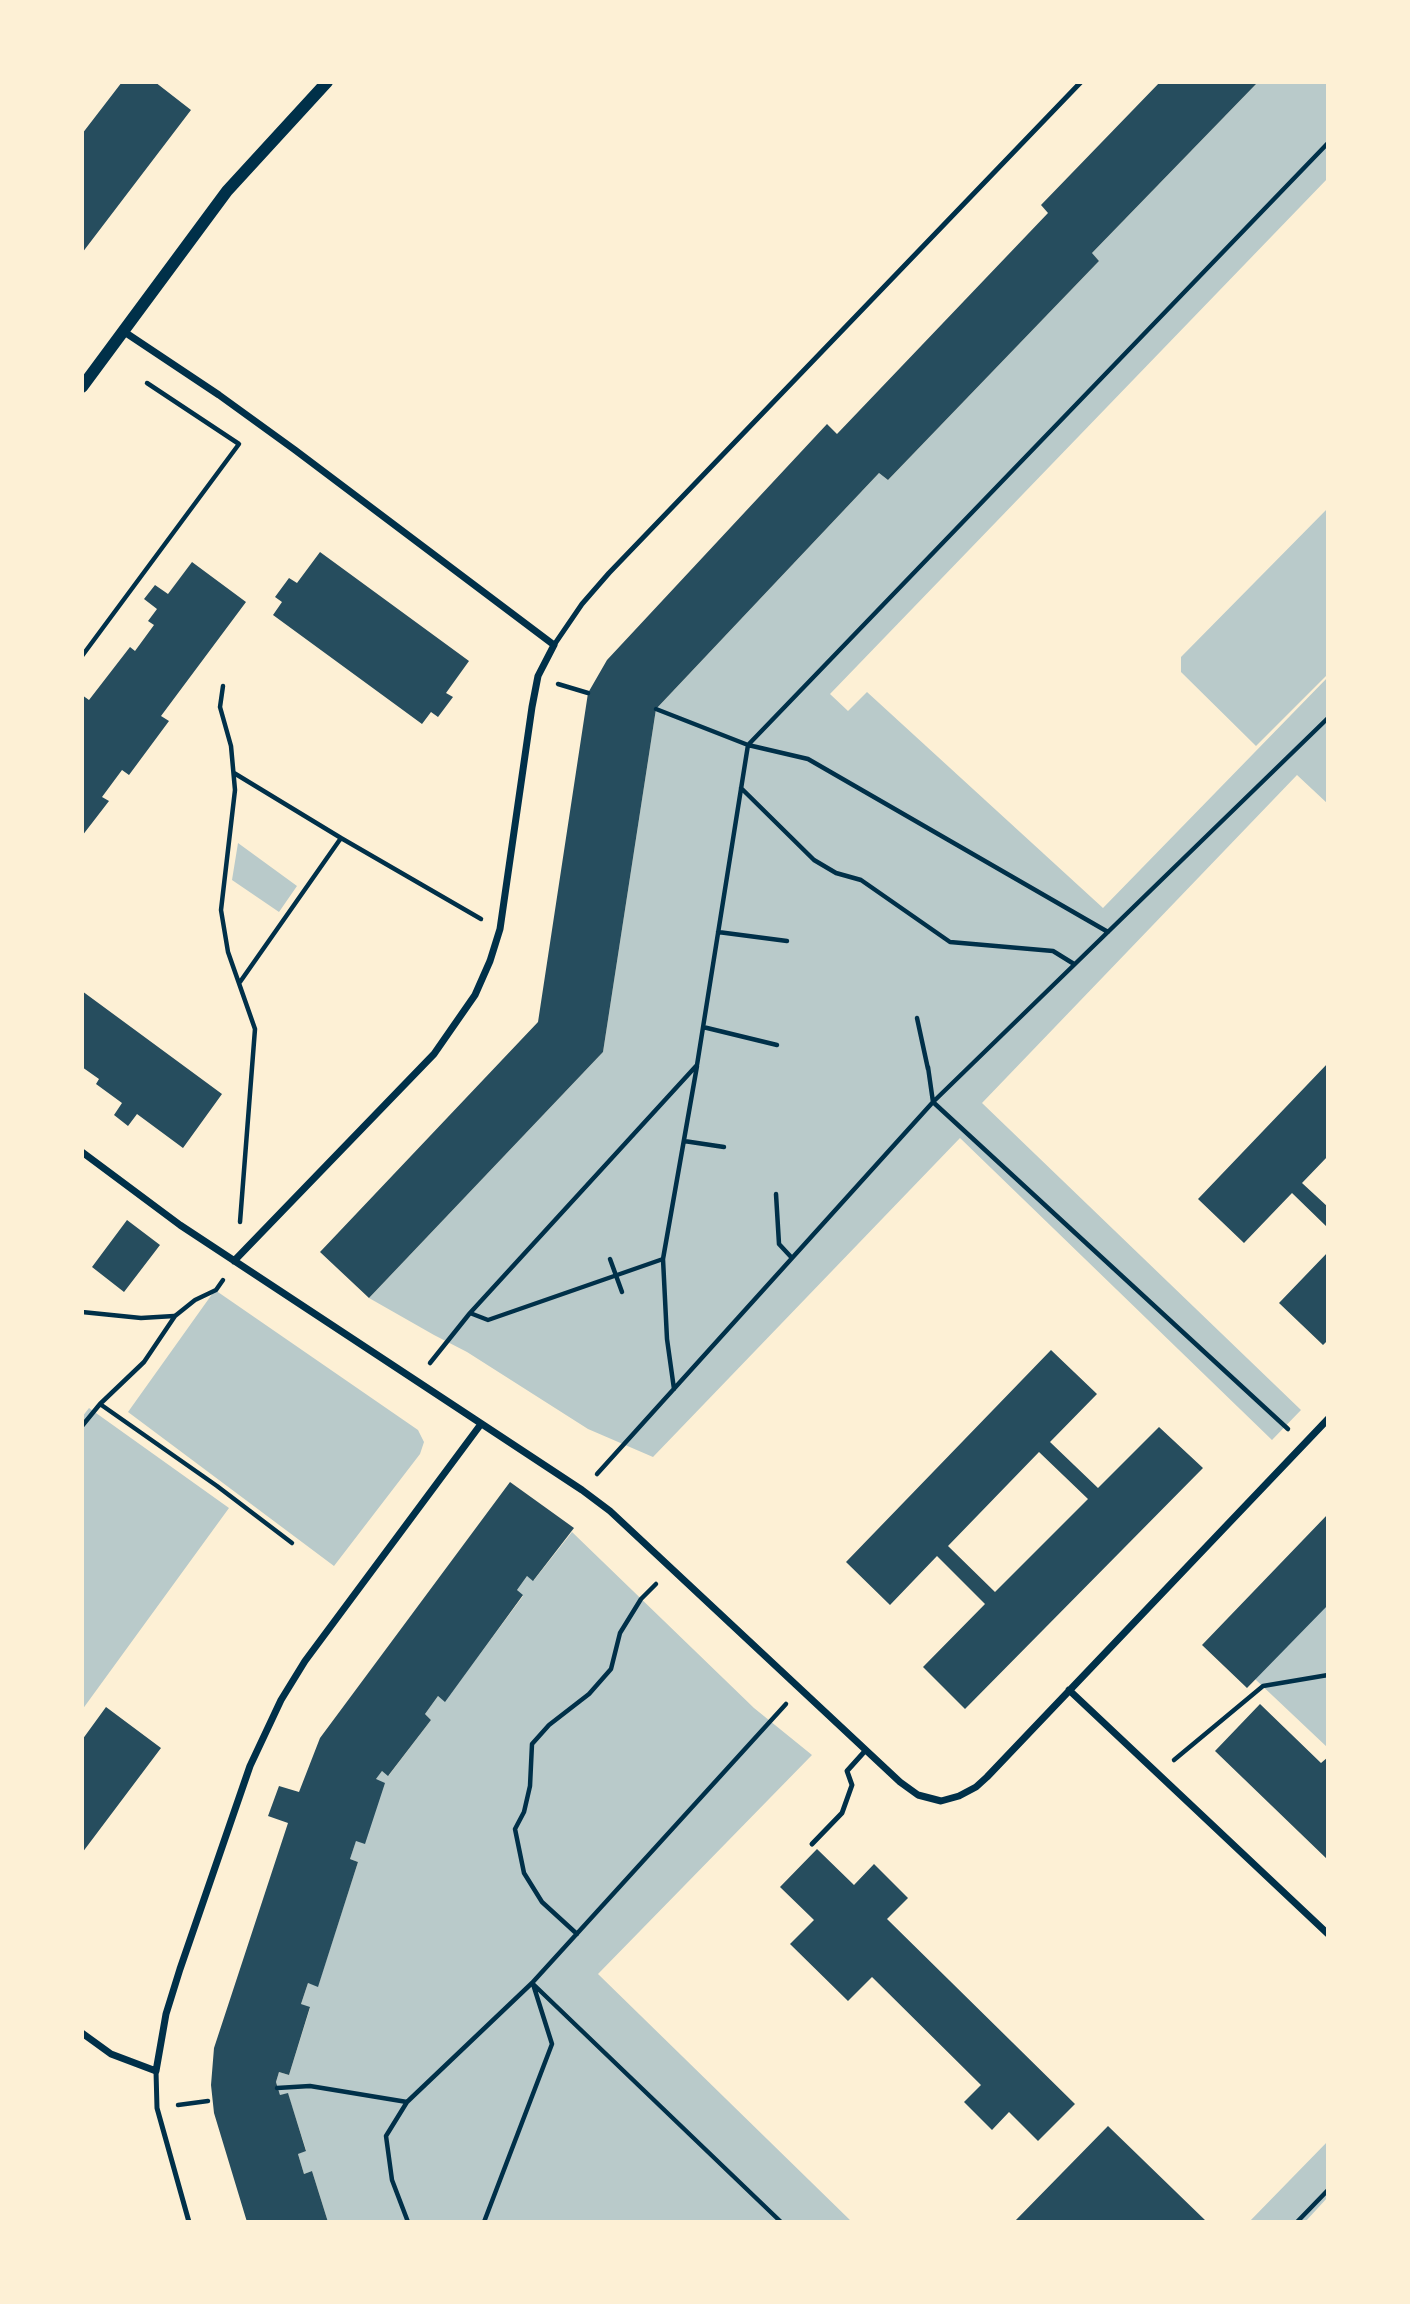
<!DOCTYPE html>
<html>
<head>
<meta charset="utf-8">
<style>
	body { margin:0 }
	#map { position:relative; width:1410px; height:2304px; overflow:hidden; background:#fdf0d5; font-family:"Titillium Web",sans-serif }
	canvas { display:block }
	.frame { position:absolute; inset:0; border:84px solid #fdf0d5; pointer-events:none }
</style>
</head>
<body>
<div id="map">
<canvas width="1410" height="2304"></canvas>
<div class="frame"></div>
</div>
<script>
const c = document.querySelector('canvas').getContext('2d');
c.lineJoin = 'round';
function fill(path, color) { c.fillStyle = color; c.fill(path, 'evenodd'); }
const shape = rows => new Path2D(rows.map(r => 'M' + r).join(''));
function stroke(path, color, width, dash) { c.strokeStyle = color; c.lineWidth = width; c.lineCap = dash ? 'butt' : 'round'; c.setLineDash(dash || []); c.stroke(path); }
const green = shape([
	[1258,82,1328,82,1328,178,830,694,848,711,867,692,1103,908,1328,677,1328,804,1297,775,982,1103,1301,1410,1272,1440,960,1138,653,1457,588,1429,467,1352,434,1335,369,1298,603,1052,656,709,879,473,888,480,1099,261,1092,253],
	[1328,508,1328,674,1256,746,1181,672,1181,657],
	[238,843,297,886,279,912,232,880],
	[215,1290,418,1430,424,1442,420,1454,334,1566,128,1412],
	[89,1408,229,1508,82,1710,82,1417],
	[572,1532,754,1708,812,1755,598,1974,852,2222,328,2222,312,2171,304,2174,298,2154,306,2150,288,2094,280,2095,276,2082,279,2072,289,2075,310,2008,301,2004,308,1983,318,1986,358,1862,350,1859,376,1779,382,1771,389,1775,431,1720,425,1714,438,1696,445,1701,523,1596,517,1590,527,1576,534,1580],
	[1328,1604,1328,1748,1255,1679],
	[1328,2141,1328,2197,1305,2222,1249,2222]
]);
const building = shape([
	[122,82,155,82,191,110,82,253,82,134],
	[1160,82,1258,82,1092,253,1099,261,888,480,879,473,656,709,603,1052,369,1298,320,1252,538,1022,588,693,607,660,827,424,837,434,1048,213,1041,205],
	[320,552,469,661,446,693,453,697,438,717,431,712,422,724,273,615,282,602,275,597,289,578,297,583],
	[192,562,246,602,161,716,169,721,129,775,122,770,102,797,109,801,82,836,82,695,89,700,130,647,135,651,154,625,148,621,157,609,144,599,155,585,168,594],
	[82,991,222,1094,183,1148,137,1114,128,1126,114,1115,122,1103,96,1084,99,1079,82,1067],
	[1328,1063,1328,1156,1302,1183,1328,1207,1328,1228,1292,1193,1244,1243,1198,1199],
	[127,1220,160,1245,124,1292,92,1267],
	[1328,1252,1328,1340,1323,1345,1279,1303],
	[1051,1350,1097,1394,1050,1442,1098,1488,1159,1427,1203,1468,965,1709,923,1667,985,1604,937,1556,890,1605,846,1562],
	[1039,1452,1088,1499,995,1592,948,1546],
	[510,1482,574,1528,533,1581,527,1576,517,1590,523,1595,445,1702,438,1696,425,1714,431,1720,388,1776,382,1771,376,1779,385,1783,365,1844,356,1841,350,1859,358,1862,318,1987,308,1983,301,2004,310,2007,289,2075,279,2072,276,2082,280,2095,288,2093,306,2151,298,2154,304,2174,312,2171,328,2222,247,2222,214,2113,211,2085,214,2048,288,1823,268,1816,279,1786,299,1792,320,1738],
	[1328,1514,1328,1605,1247,1688,1202,1645],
	[1260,1704,1321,1763,1328,1757,1328,1860,1215,1751],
	[106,1707,161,1748,82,1853,82,1740],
	[817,1849,854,1885,874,1864,908,1898,887,1919,1075,2104,1038,2141,1009,2112,992,2130,964,2102,981,2085,872,1977,848,2001,790,1944,814,1920,780,1887],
	[1108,2126,1207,2222,1014,2222]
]);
const path = shape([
	[82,656,239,444,147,383],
	[558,684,588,693],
	[223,686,220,707,231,746,235,790,221,910,228,952,255,1029,240,1222],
	[656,709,748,745,808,759,1108,932],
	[234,773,341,838],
	[741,788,814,860,836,873,861,880,950,942,1053,951,1074,964],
	[718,932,787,941],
	[240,982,341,838,481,919],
	[917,1018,928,1069],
	[703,1027,777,1045],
	[928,1067,933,1102,1288,1429],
	[684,1141,724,1147],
	[776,1194,779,1244,792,1258],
	[610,1259,622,1292],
	[663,1259,667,1339,674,1389],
	[82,1312,141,1318,174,1316],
	[470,1313,488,1320,663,1259,697,1066],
	[430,1363,470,1313,697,1065,748,745,1328,143],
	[100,1404,217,1486,292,1543],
	[82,1426,100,1404,144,1362,175,1316,195,1300,216,1290,223,1280],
	[597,1474,933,1102,1328,718],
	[1174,1760,1263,1686,1328,1675],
	[577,1934,542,1902,524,1873,515,1829,524,1812,530,1786,532,1744,549,1725,589,1694,611,1669,620,1633,641,1599,656,1584],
	[532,1983,781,2222],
	[277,2088,310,2086,407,2102],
	[178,2105,208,2101],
	[408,2222,392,2180,386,2136,407,2102,532,1983,786,1704],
	[484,2222,552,2044,533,1984],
	[1297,2222,1328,2190]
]);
const service = shape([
	[554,645,582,604,609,573,1081,82],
	[812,1844,842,1813,852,1785,847,1771,865,1751],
	[156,2071,157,2108,189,2222]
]);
const minor = shape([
	[123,331,219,395,295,450,554,645,538,676,532,707,500,929,490,961,475,995,434,1054,234,1261],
	[82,1152,180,1225,582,1490,610,1511,900,1782,918,1795,941,1801,959,1796,976,1787,987,1777,1328,1419],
	[1069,1690,1328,1934],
	[82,2033,111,2054,156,2071,166,2014,180,1969,250,1766,281,1700,305,1661,481,1424]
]);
const tertiary = shape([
	[82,387,227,191,327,82]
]);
fill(green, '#b9caca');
fill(building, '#264d5e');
stroke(path, '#003049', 4.5);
stroke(service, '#003049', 5);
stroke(minor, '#003049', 7);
stroke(tertiary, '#003049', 12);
</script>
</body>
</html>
